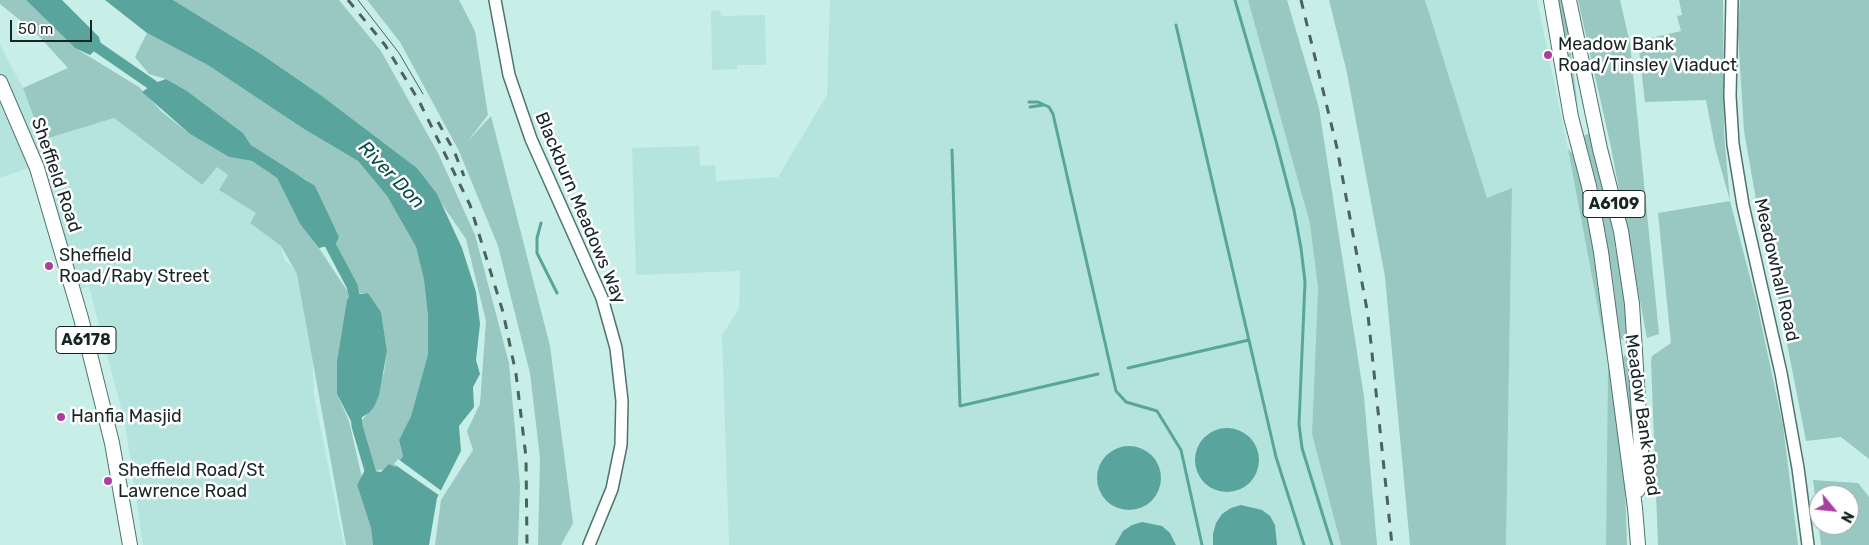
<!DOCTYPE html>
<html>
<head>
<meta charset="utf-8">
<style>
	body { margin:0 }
	#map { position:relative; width:1869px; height:545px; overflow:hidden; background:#c8eee8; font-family:Rubik,sans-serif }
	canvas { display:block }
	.north { position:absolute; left:1809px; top:485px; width:50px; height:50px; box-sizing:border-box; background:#fff; border:1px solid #a2a8a7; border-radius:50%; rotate:118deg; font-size:14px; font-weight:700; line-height:20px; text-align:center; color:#172624 }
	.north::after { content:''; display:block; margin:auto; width:18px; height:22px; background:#a93fa0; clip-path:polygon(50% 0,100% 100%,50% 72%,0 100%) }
	.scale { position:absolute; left:10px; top:20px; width:82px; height:22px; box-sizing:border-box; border:2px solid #172624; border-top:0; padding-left:6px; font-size:15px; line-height:18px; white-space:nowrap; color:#172624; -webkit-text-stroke:4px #fff; paint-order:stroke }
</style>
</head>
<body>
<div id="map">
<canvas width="1869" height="545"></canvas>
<div class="north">N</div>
<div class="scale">50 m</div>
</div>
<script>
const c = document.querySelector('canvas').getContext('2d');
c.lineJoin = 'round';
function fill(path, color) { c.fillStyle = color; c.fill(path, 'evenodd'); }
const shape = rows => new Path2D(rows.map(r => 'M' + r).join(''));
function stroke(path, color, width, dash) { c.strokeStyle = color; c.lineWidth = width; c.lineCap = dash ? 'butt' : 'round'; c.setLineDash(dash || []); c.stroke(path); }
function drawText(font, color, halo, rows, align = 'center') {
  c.font = font + ' Rubik,sans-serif'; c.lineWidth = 5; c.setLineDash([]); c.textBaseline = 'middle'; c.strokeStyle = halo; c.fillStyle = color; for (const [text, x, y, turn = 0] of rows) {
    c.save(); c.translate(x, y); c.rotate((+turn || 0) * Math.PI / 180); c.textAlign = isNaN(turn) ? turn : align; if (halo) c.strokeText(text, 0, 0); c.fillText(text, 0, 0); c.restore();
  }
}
const built = shape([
	[830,0,1248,0,1310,224,1318,288,1312,434,1341,545,729,545,722,335,739,309,740,271,636,275,632,148,699,146,700,166,715,165,716,181,778,177,827,95],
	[1425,0,1537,0,1568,149,1608,362,1606,545,1506,545,1512,188,1487,199],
	[720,10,721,16,765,15,766,65,738,65,737,69,712,70,711,11],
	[0,45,23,88,42,140,114,118,201,185,217,167,229,175,219,190,257,213,250,223,281,246,285,261,309,281,314,395,344,545,143,545,125,423,89,287,68,291,31,167,0,178]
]);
const green = shape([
	[0,0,26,0,75,48,139,87,162,112,190,134,229,157,252,161,277,178,300,224,319,248,350,295,347,300,337,394,349,421,362,478,357,485,371,528,373,545,346,545,297,274,281,246,250,223,256,213,219,190,228,175,217,167,202,185,114,118,42,140,23,88,68,68,36,33,0,4],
	[173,0,339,0,381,51,438,153,475,235,509,363,520,485,518,545,435,545,441,500,473,450,467,431,480,404,486,321,466,239,417,168,322,96,261,54],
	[367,0,459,0,475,31,488,115,468,141,491,116,550,346,573,523,561,545,538,545,540,458,530,373,498,246,459,151,400,42],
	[1248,0,1287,0,1319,108,1364,397,1377,545,1341,545,1312,434,1318,288,1310,224],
	[1329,0,1425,0,1487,198,1512,188,1506,545,1410,545,1385,277,1347,73],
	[1558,0,1564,0,1578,108,1561,27],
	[1578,0,1620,0,1630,43,1659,334,1647,338,1611,147],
	[1679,0,1723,0,1724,134,1730,201,1757,304,1783,426,1798,545,1658,545,1651,362,1652,356,1671,343,1658,213,1730,201,1715,147,1706,100,1645,102,1638,41,1681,31,1677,16,1682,15],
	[1740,0,1869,0,1869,459,1841,437,1806,441,1770,256,1765,251,1744,131,1738,33],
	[147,33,208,64,304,129,358,161,387,196,416,247,424,280,428,317,428,354,411,416,399,440,403,456,395,467,375,471,361,421,374,407,384,372,387,351,381,312,368,293,360,293,336,244,339,237,307,180,285,169,251,145,243,133,187,91,166,79,149,74,135,57],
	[1591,132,1610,216,1626,307,1628,338,1625,340,1620,339,1618,334,1614,288,1599,193,1584,136],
	[1568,149,1574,155,1579,173,1596,253,1604,309,1608,362,1620,437,1625,486,1627,545,1606,545,1608,362],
	[1626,353,1629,354,1634,413,1630,412,1622,359],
	[1813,480,1858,483,1869,497,1869,545,1821,545],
	[1819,495,1849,495,1849,525,1819,525]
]);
const water = shape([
	[26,0,62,0,99,37,101,45,90,55,75,48],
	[105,0,173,0,261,54,322,96,417,168,437,194,462,248,476,292,480,324,476,360,480,374,473,387,474,407,459,426,461,451,437,498,429,545,373,545,371,528,357,485,365,470,381,472,389,464,395,467,403,456,399,440,411,416,428,354,428,317,424,280,416,247,387,196,358,161,304,129,208,65,147,33],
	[166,79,187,91,243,133,251,145,315,186,339,237,336,244,319,248,300,224,277,178,252,161,229,157,190,134,142,92,155,83],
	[368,293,381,312,387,351,379,395,374,407,369,413,352,423,337,394,337,362,347,300,350,295],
	'1195 460a32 32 0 1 1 64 0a32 32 0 1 1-64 0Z',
	'1097 478a32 32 0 1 1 64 0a32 32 0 1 1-64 0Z',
	[1241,505,1262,510,1270,516,1275,525,1277,545,1213,545,1213,534,1216,523,1222,514,1231,508],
	[1142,522,1162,526,1170,533,1176,545,1115,545,1123,531,1132,525]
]);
const pier = shape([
	[398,459,443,492,440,496,394,464]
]);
const stream = shape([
	[1235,0,1276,141,1294,210,1301,248,1305,282,1299,424,1302,448,1332,545],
	[1176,25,1276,457,1304,545],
	[1029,102,1038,102,1049,107,1053,114,1116,391,1126,402,1157,411,1181,450,1202,545],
	[1030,107,1043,105],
	[952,150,960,406,1098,374],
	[541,223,537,238,537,253,557,293],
	[1128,368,1249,340]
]);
const canal = shape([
	[87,40,164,93],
	[324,233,352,286,357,307],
	[355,405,357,426,374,484]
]);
const minor = shape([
	[495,0,509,75,531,139,602,298,616,348,622,401,621,445,612,489,589,545],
	[1732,0,1730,96,1733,144,1743,205,1781,373,1798,468,1808,545]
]);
const major = shape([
	[1551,0,1571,117,1589,186,1601,252,1635,508,1638,545],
	[1569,0,1600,149,1621,231,1632,304,1642,464,1638,490],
	[0,82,37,168,81,318,112,443,130,545]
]);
const tram = shape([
	[358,0,399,53,423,94]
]);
const rail = shape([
	[348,0,385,45,419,101,470,205,503,312,516,374,526,457,527,545],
	[1301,0,1337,148,1368,315,1392,545],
	[438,122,454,151,464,176]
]);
const markers = [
	[1548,55,5,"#a93fa0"],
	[49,266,5,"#a93fa0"],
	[61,417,5,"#a93fa0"],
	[108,481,5,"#a93fa0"]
];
const shields = [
	[1614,204,62],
	[86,340,60]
];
const shieldNames = [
	["A6109",1614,204],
	["A6178",86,340]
];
const poiNames = [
	["Meadow Bank",1558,45],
	["Road/Tinsley Viaduct",1558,66],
	["Sheffield",59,256],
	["Road/Raby Street",59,277],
	["Hanfia Masjid",71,417],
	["Sheffield Road/St",118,471],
	["Lawrence Road",118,492]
];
const streetNames = [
	["Sheffield Road",56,175,71],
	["Blackburn Meadows Way",580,208,67],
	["Meadowhall Road",1776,270,77],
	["Meadow Bank Road",1642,415,82]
];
const waterNames = [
	["River Don",391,175,46]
];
fill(built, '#b5e4de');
fill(green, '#99c7c1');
fill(water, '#59a59d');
fill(pier, '#c8eee8');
stroke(stream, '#59a59d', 3);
stroke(canal, '#59a59d', 11);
stroke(minor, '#50736e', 14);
stroke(major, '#50736e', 16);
stroke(minor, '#fff', 11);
stroke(major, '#fff', 14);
stroke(tram, '#4c625e', 1);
stroke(rail, '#4c625e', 3, [9, 9]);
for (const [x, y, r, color] of markers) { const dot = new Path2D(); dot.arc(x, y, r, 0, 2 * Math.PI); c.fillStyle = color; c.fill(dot); stroke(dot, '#fff', 2); }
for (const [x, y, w] of shields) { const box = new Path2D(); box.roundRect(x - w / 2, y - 13.5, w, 27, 4); c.fillStyle = '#fff'; c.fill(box); stroke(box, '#172624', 1); }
drawText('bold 16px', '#172624', null, shieldNames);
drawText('18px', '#172624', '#fff', poiNames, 'left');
drawText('18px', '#172624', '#fff', streetNames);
drawText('italic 19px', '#034b46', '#fff', waterNames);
</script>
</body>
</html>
